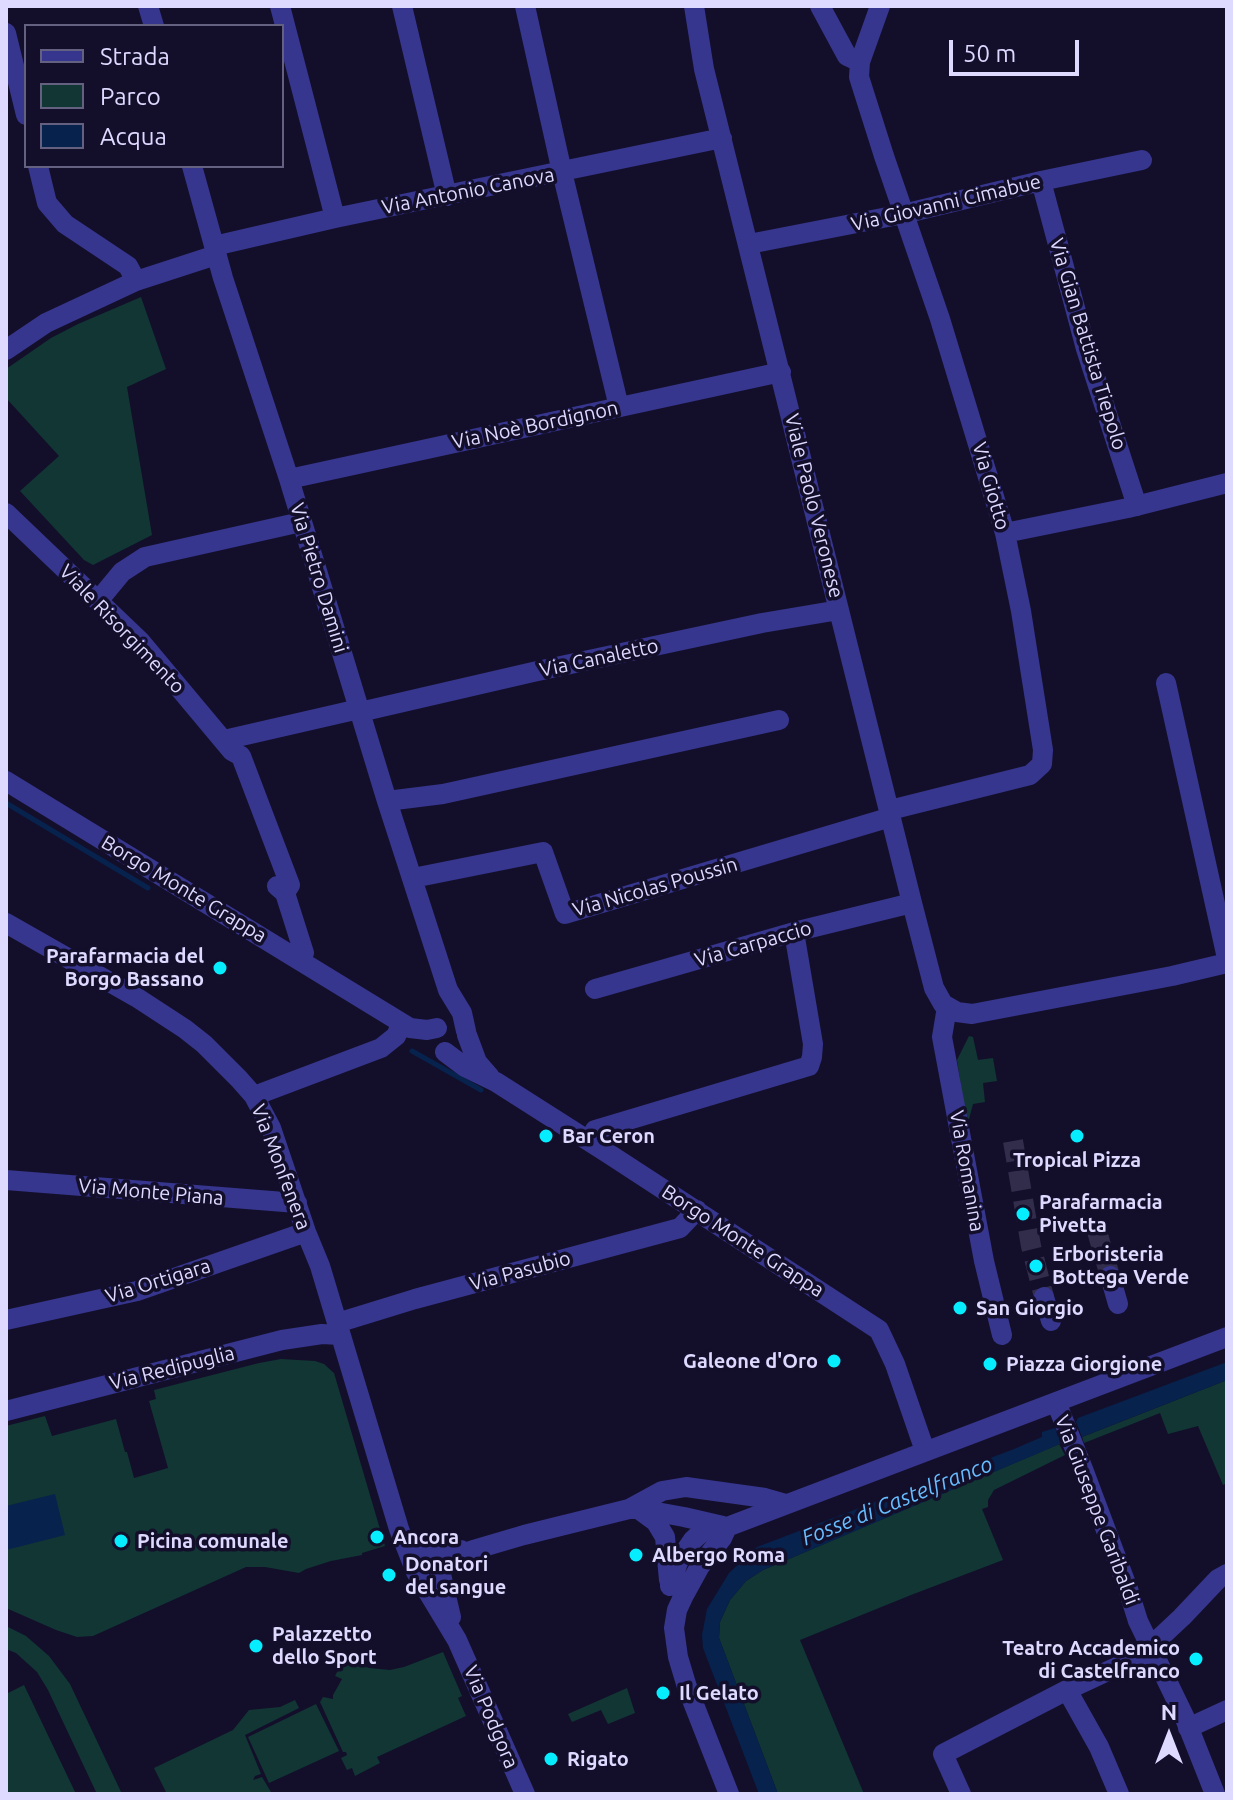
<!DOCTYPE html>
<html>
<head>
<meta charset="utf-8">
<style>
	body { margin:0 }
	#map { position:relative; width:1233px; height:1800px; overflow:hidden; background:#130f2b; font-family:Ubuntu,sans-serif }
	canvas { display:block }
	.frame { position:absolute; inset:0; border:8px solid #ddd9ff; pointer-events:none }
	.legend { position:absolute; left:24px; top:24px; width:260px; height:144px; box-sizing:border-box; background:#130f2b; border:2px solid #646080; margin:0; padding:10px 14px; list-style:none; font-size:24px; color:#ddd9ff }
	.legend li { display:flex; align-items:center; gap:16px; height:40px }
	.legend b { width:40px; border:2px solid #646080 }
	.north { position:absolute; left:1129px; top:1696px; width:80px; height:80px; -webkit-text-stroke:6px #130f2b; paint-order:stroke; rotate:0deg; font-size:22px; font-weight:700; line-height:32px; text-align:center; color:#ddd9ff }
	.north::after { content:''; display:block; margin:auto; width:28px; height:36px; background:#ddd9ff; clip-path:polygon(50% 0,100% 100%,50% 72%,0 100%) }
	.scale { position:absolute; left:949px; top:40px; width:130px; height:36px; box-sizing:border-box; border:4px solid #ddd9ff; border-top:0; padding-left:10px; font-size:24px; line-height:28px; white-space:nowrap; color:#ddd9ff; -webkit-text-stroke:6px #130f2b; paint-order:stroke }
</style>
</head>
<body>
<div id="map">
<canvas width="1233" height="1800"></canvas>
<div class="frame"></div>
<ul class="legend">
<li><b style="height:10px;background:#37368e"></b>Strada</li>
<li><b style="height:22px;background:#113634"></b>Parco</li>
<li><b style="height:22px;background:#07224d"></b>Acqua</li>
</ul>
<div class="north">N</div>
<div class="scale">50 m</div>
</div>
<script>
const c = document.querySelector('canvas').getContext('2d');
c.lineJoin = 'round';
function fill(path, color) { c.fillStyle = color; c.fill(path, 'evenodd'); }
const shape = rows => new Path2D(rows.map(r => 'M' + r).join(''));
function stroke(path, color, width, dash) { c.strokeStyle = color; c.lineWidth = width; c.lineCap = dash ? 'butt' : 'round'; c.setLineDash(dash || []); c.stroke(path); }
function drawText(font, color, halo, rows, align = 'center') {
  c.font = font + ' Ubuntu,sans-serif'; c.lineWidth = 7; c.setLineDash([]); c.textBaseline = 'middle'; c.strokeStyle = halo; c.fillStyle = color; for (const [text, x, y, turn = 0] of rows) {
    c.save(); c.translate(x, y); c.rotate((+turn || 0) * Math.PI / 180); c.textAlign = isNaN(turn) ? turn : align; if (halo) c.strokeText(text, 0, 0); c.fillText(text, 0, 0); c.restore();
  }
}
const green = shape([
	[141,297,166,369,127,387,152,535,93,565,84,560,20,491,59,456,6,398,6,369,51,338,78,324],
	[969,1036,973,1037,978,1060,993,1058,997,1081,983,1083,985,1102,973,1104,969,1119,966,1119,957,1060],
	[281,1359,315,1361,324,1364,334,1373,385,1546,362,1553,362,1555,331,1561,306,1569,299,1573,265,1567,246,1567,93,1636,77,1637,56,1630,6,1608,6,1426,45,1416,52,1436,116,1419,125,1452,127,1452,134,1478,168,1468,149,1401,156,1399,154,1390,259,1363],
	[1227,1380,1227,1483,1223,1485,1198,1426,1168,1434,1160,1413,1084,1443,1082,1437],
	[1059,1444,1065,1455,994,1490,988,1500,988,1507,982,1509,1003,1560,911,1595,800,1640,864,1794,778,1794,719,1638,720,1622,730,1600,746,1581,763,1570],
	[6,1626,26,1636,49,1656,70,1684,122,1794,97,1794,48,1690,37,1672,16,1653,6,1649],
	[443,1652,462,1696,458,1698,466,1716,377,1757,380,1763,355,1776,352,1768,347,1770,341,1758,347,1755,346,1752,343,1752,320,1702,323,1697,333,1699,333,1695,342,1679,335,1676,346,1655,361,1665,369,1668,390,1670,404,1667],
	[24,1685,76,1794,6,1794,6,1694],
	[627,1688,635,1713,608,1724,601,1710,572,1722,568,1714],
	[295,1700,299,1708,245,1735,261,1774,255,1776,253,1780,262,1777,271,1792,273,1794,167,1794,154,1768,233,1730,249,1710,280,1707],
	[316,1704,339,1751,269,1783,248,1737]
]);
const water = shape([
	[1227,1362,1227,1380,1082,1437,1076,1422,1078,1418],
	[1055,1428,1062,1442,1060,1444,763,1570,746,1581,730,1600,720,1622,719,1638,778,1794,759,1794,703,1648,702,1635,707,1609,729,1573,757,1547,1014,1449,1042,1437,1042,1432],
	[55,1494,65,1535,6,1550,6,1506]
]);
const stream = shape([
	[6,803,148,888],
	[412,1051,481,1090]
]);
const minorTunnel = shape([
	[1013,1141,1031,1246,1044,1297],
	[1096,1228,1110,1276]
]);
const minor = shape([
	[148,6,154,26],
	[280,6,335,218],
	[402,6,447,196],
	[525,6,562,172,619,407],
	[694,6,704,69,912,903,934,988,943,1004,957,1012,972,1014,1172,976,1227,963],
	[820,6,847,56,860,62],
	[880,6,860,62,859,77,884,156,940,319,1005,533,1021,611,1043,750,1042,764,1030,775,890,810],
	[6,33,26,115],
	[38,166,47,203,65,224,128,266,136,281],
	[192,166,223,278,289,479,387,801,448,990,462,1013,466,1031],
	[1041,181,1086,349,1137,506],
	[749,244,903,214,1041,181,1142,160],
	[214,246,335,218,722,138],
	[6,350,46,323,136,281,216,255],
	[289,479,781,372],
	[6,513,140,641,232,751,241,756,290,885,285,893],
	[1005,533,1128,508,1227,483],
	[98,601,122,572,145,557,301,522],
	[1166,683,1227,958],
	[360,712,533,672,762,623,839,610],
	[224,740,359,709],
	[6,781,410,1028,427,1030,437,1028],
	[387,801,443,794,779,720],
	[413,878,543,852,565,914,891,817],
	[277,886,285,893,304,953,300,960],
	[6,923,136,997,185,1029,204,1044,239,1079,254,1096,271,1128,306,1232,320,1266,399,1529,416,1572,457,1640,525,1794],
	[595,989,794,932,912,903],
	[947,1007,942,1037,984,1261,1002,1335],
	[467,1035,477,1062,490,1077],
	[445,1052,465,1067,496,1082,606,1152,879,1330,895,1364,925,1451],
	[254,1096,381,1048,396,1036,402,1023],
	[590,1141,595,1130,809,1066,812,1057,813,1044,794,932],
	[6,1180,297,1203],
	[1110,1276,1118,1304],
	[1044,1297,1051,1321],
	[6,1320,137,1291,306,1232],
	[337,1323,415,1299,680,1228,697,1210],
	[1056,1402,1083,1469,1128,1589,1138,1621,1184,1716,1215,1794],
	[6,1411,282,1340,322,1334,340,1335],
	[629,1509,662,1491,686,1487,765,1498,786,1504],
	[641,1511,656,1522,665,1537,669,1580],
	[727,1527,722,1538,700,1566,683,1597,677,1610,674,1628,678,1657,687,1687,729,1794],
	[415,1566,417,1558,423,1553,446,1550,461,1550],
	[440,1568,448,1560,473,1550,524,1535,629,1509,640,1509,684,1517,723,1526],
	[440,1570,451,1617],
	[670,1586,678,1562,693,1540,703,1531,714,1528,727,1527,1227,1337],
	[1150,1647,1182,1617,1218,1579,1227,1574],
	[1067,1690,1099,1747,1119,1794],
	[1188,1728,1227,1710],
	[961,1794,943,1754,1067,1690,1151,1651]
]);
const markers = [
	[220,968,8,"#05edff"],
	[546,1136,8,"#05edff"],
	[1077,1136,8,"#05edff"],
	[1023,1214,8,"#05edff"],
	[1036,1266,8,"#05edff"],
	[960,1308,8,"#05edff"],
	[834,1361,8,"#05edff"],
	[990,1364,8,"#05edff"],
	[377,1537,8,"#05edff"],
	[121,1541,8,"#05edff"],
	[636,1555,8,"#05edff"],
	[389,1575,8,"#05edff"],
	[256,1646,8,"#05edff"],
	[1196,1659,8,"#05edff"],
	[663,1693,8,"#05edff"],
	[551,1759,8,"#05edff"]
];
const streetNames = [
	["Via Antonio Canova",468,191,-11],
	["Via Giovanni Cimabue",946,203,-13],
	["Via Gian Battista Tiepolo",1088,344,73],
	["Via Noè Bordignon",535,425,-12],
	["Via Giotto",991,486,74],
	["Viale Paolo Veronese",814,506,76],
	["Via Pietro Damini",319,578,73],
	["Viale Risorgimento",122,629,46],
	["Via Canaletto",599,658,-12],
	["Via Nicolas Poussin",655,887,-16],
	["Borgo Monte Grappa",184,889,31],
	["Via Carpaccio",753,944,-16],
	["Via Monfenera",281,1167,69],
	["Via Romanina",967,1171,80],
	["Via Monte Piana",151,1192,5],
	["Borgo Monte Grappa",743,1241,33],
	["Via Pasubio",520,1271,-15],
	["Via Ortigara",158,1281,-17],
	["Via Redipuglia",172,1368,-14],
	["Via Giuseppe Garibaldi",1097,1510,69],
	["Via Podgora",491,1717,67]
];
const poiNames = [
	["Parafarmacia del",204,956,"right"],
	["Borgo Bassano",204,979,"right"],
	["Bar Ceron",562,1136],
	["Tropical Pizza",1077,1160,"center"],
	["Parafarmacia",1039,1202],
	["Pivetta",1039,1225],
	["Erboristeria",1052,1254],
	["Bottega Verde",1052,1277],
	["San Giorgio",976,1308],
	["Galeone d'Oro",818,1361,"right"],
	["Piazza Giorgione",1006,1364],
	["Ancora",393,1537],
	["Picina comunale",137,1541],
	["Albergo Roma",652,1555],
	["Donatori",405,1564],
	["del sangue",405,1587],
	["Palazzetto",272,1634],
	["dello Sport",272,1657],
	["Teatro Accademico",1180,1648,"right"],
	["di Castelfranco",1180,1671,"right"],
	["Il Gelato",679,1693],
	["Rigato",567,1759]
];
const waterNames = [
	["Fosse di Castelfranco",897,1501,-22]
];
fill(green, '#113634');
fill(water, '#07224d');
stroke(stream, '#07224d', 5);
stroke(minorTunnel, '#312d4b', 20, [20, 10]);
stroke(minor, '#37368e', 20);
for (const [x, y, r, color] of markers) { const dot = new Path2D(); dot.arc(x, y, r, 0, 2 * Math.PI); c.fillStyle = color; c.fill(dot); stroke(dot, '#130f2b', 3); }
drawText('20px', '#ddd9ff', '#130f2b', streetNames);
drawText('bold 20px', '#ddd9ff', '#130f2b', poiNames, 'left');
drawText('italic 22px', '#67bdff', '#130f2b', waterNames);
</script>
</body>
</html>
